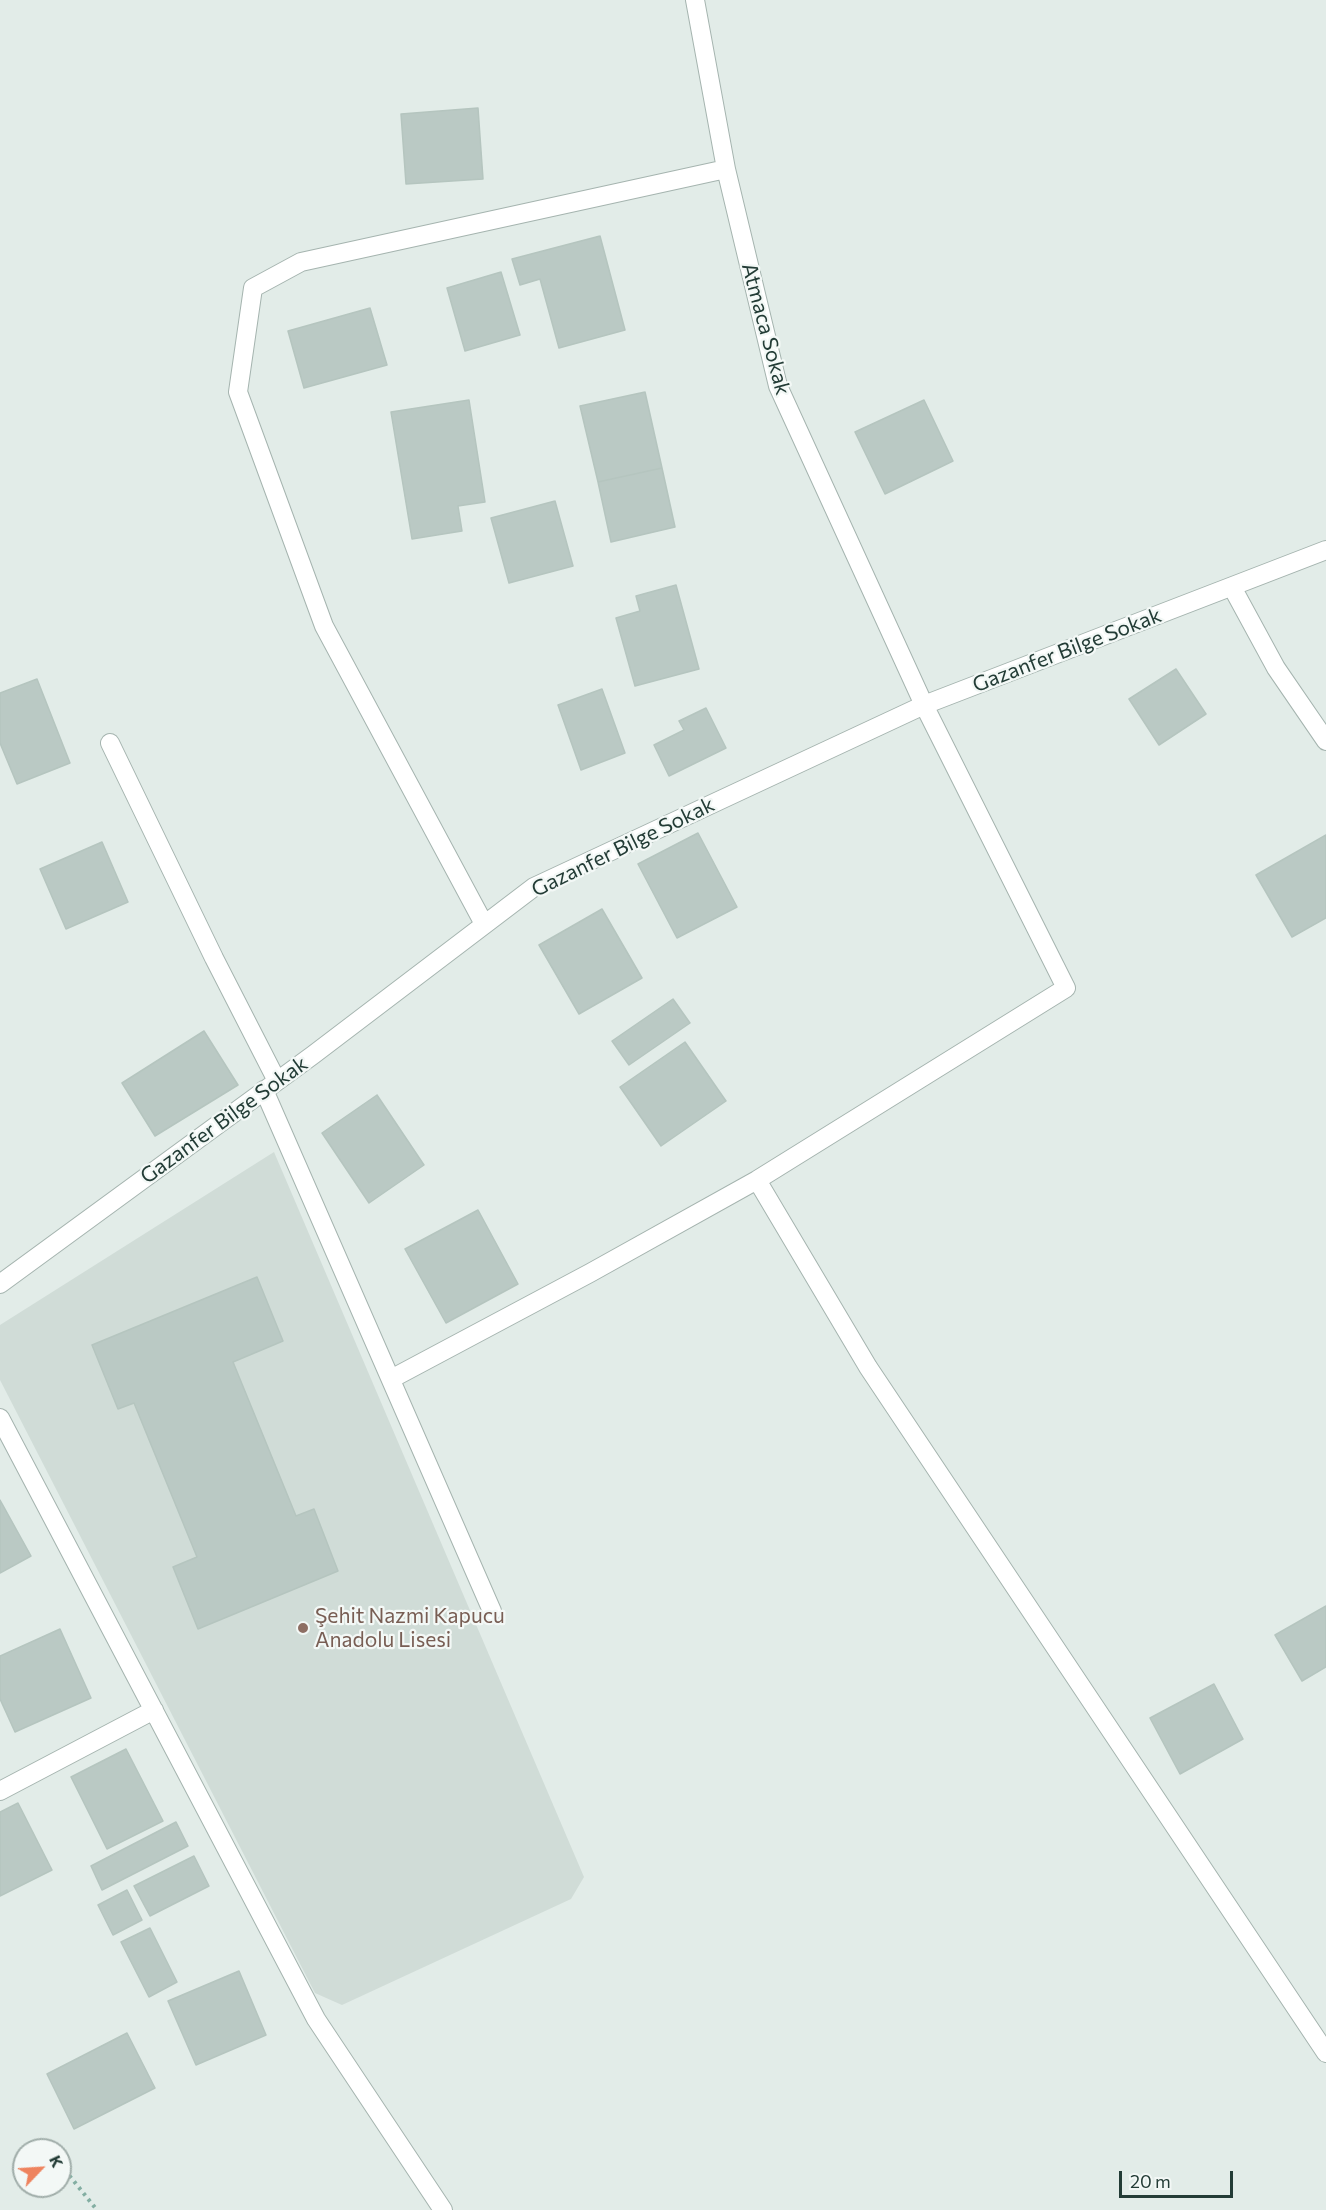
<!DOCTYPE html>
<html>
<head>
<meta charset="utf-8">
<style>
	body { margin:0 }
	#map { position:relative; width:1326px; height:2210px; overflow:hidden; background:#e2ece8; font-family:Commissioner,sans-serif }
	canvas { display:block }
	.north { position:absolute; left:12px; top:2138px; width:60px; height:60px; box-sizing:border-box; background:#f3f8f6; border:2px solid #a0ada9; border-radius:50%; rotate:65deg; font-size:16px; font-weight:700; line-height:24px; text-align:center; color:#233c36 }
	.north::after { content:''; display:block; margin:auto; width:21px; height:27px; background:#ee835e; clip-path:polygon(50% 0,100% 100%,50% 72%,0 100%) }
	.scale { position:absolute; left:1119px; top:2171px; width:114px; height:27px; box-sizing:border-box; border:3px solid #233c36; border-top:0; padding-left:8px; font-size:18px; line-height:21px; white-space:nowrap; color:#233c36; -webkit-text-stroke:4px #f3f8f6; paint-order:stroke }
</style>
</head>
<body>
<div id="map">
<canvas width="1326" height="2210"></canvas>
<div class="north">K</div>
<div class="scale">20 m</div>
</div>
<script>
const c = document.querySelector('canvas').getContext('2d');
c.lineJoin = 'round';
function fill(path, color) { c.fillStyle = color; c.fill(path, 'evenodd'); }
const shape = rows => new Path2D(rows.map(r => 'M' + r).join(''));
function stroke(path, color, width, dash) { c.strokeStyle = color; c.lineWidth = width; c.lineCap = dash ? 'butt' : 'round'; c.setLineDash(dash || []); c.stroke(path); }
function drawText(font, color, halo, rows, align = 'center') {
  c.font = font + ' Commissioner,sans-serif'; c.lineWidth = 4.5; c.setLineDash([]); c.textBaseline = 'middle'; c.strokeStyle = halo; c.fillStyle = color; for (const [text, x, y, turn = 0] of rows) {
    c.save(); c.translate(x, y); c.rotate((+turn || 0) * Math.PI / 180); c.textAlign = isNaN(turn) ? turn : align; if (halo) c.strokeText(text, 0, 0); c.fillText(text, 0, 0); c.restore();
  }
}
const built = shape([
	[274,1152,584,1877,571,1899,342,2005,315,1993,0,1380,0,1325]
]);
const building = shape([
	[478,108,483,179,406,184,401,114,478,108],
	[600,236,625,330,559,348,540,279,520,285,512,259,600,236],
	[501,272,520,335,465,351,447,288,501,272],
	[370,308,387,365,304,388,288,331,370,308],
	[645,392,662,468,598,482,580,406,645,392],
	[469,400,485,502,458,506,462,531,412,539,391,412,469,400],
	[924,400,953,461,885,494,855,432,924,400],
	[662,468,675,527,611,542,598,482,662,468],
	[555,501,573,566,509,583,491,518,555,501],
	[676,585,699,669,635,686,616,618,640,611,636,596,676,585],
	[1176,669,1206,714,1159,745,1129,699,1176,669],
	[37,679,70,763,17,784,0,743,0,693,37,679],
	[602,689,625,753,581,770,558,705,602,689],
	[706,708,726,748,669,776,654,745,684,730,679,721,706,708],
	[698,833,737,907,677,938,638,864,698,833],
	[1326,835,1326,918,1292,937,1256,875,1326,835],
	[102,842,128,902,66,929,40,869,102,842],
	[602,909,642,978,579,1014,539,945,602,909],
	[673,999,690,1023,629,1065,612,1041,673,999],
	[204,1031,238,1085,155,1136,122,1083,204,1031],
	[685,1042,726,1101,661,1146,620,1087,685,1042],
	[377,1095,424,1165,369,1203,322,1133,377,1095],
	[478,1210,518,1284,446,1323,405,1249,478,1210],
	[257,1277,283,1341,233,1362,296,1516,314,1509,338,1571,198,1629,173,1567,197,1557,134,1403,118,1409,92,1345,257,1277],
	[0,1500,31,1556,0,1573,0,1500],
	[1326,1606,1326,1667,1302,1681,1275,1635,1326,1606],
	[60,1629,91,1698,15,1732,0,1699,0,1656,60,1629],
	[1214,1684,1243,1739,1180,1774,1150,1718,1214,1684],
	[126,1749,163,1821,107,1849,71,1777,126,1749],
	[18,1803,52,1870,0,1896,0,1812,18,1803],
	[176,1822,188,1846,102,1890,91,1866,176,1822],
	[194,1856,209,1886,150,1916,134,1886,194,1856],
	[127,1890,142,1920,113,1935,98,1905,127,1890],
	[150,1928,177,1982,149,1997,121,1942,150,1928],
	[239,1971,266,2035,196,2065,168,2001,239,1971],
	[127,2033,155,2088,74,2129,47,2074,127,2033]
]);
const path = shape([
	[60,2164,97,2210]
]);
const minor = shape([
	[1232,587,1276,668,1326,741],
	[110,743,214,958,277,1081],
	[484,924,324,626,238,392,253,288,301,262,726,169],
	[264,1090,492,1611],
	[757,1180,868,1367,1326,2053],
	[0,1284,313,1055,534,887,924,705,1326,550],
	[391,1379,590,1273,757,1180,1066,988,924,705,778,386,726,169,695,0],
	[0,1418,316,2019,443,2210],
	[0,1791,154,1710]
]);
const markers = [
	[303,1628,6,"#8d6e63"]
];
const streetNames = [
	["Atmaca Sokak",766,329,75],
	["Gazanfer Bilge Sokak",1067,650,-21],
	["Gazanfer Bilge Sokak",623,847,-26],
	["Gazanfer Bilge Sokak",224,1120,-36]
];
const educationNames = [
	["Şehit Nazmi Kapucu",315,1616],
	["Anadolu Lisesi",315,1640]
];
fill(built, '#d0dcd7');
fill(building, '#bac9c4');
stroke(building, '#b5c5bf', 1.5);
stroke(minor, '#a5b4af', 20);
stroke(path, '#83aea2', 4, [3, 4.5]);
stroke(minor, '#fff', 18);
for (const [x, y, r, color] of markers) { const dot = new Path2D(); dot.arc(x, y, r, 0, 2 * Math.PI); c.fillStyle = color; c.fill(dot); stroke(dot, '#f3f8f6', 2); }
drawText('21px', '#233c36', '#f3f8f6', streetNames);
drawText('21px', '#785e54', '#f3f8f6', educationNames, 'left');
</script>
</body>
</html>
